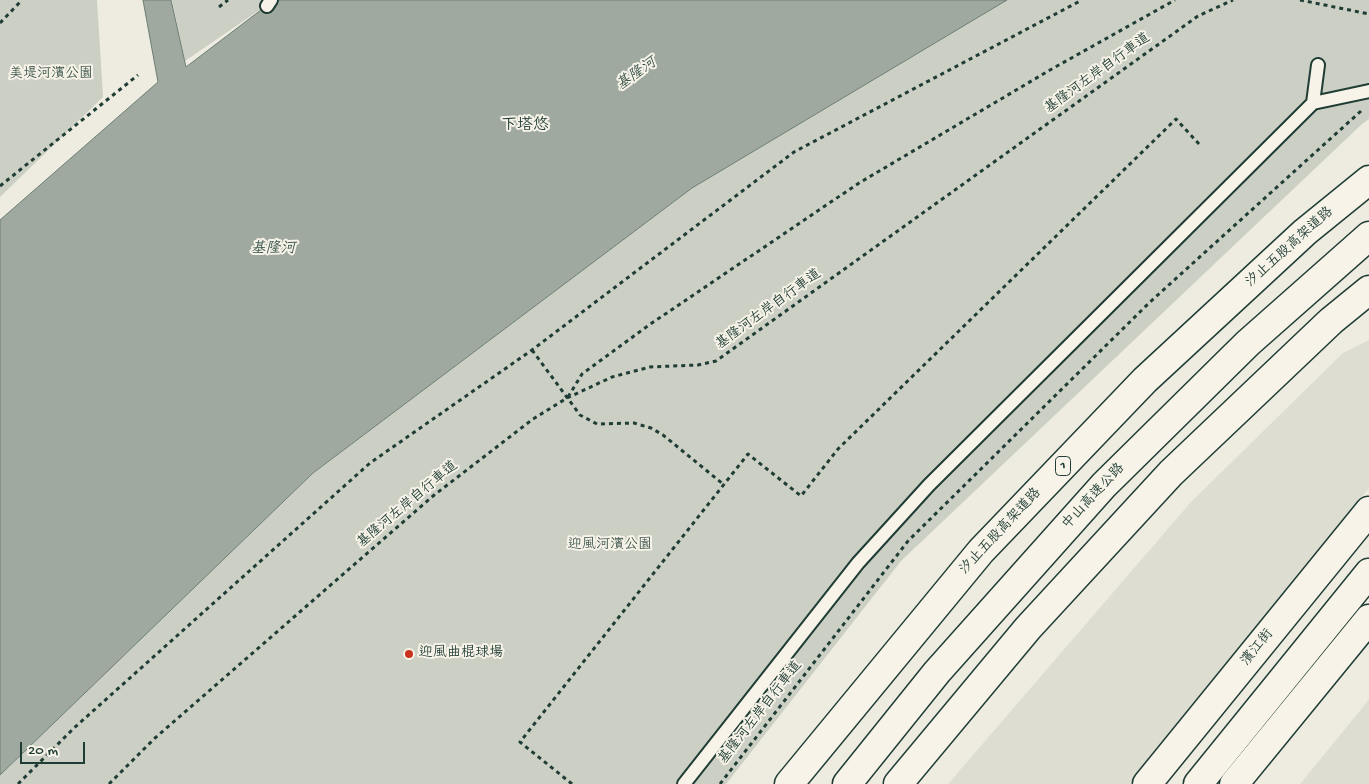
<!DOCTYPE html>
<html>
<head>
<meta charset="utf-8">
<style>
	body { margin:0 }
	#map { position:relative; width:1369px; height:784px; overflow:hidden; background:#eeece1; font-family:"Gochi Hand",sans-serif }
	canvas { display:block }
	.scale { position:absolute; left:20px; top:742px; width:65px; height:22px; box-sizing:border-box; border:2px solid #1f3d34; border-top:0; padding-left:6px; font-size:15px; line-height:18px; white-space:nowrap; color:#1f3d34; -webkit-text-stroke:4px #f7f3e8; paint-order:stroke }
</style>
</head>
<body>
<div id="map">
<canvas width="1369" height="784"></canvas>
<div class="scale">20 m</div>
</div>
<script>
const c = document.querySelector('canvas').getContext('2d');
c.lineJoin = 'round';
function fill(path, color) { c.fillStyle = color; c.fill(path, 'evenodd'); }
const shape = rows => new Path2D(rows.map(r => 'M' + r).join(''));
function stroke(path, color, width, dash) { c.strokeStyle = color; c.lineWidth = width; c.lineCap = dash ? 'butt' : 'round'; c.setLineDash(dash || []); c.stroke(path); }
function drawText(font, color, halo, rows, align = 'center') {
  c.font = font + ' "Gochi Hand","LXGW WenKai TC",sans-serif'; c.lineWidth = 4; c.setLineDash([]); c.textBaseline = 'middle'; c.strokeStyle = halo; c.fillStyle = color; for (const [text, x, y, turn = 0] of rows) {
    c.save(); c.translate(x, y); c.rotate((+turn || 0) * Math.PI / 180); c.textAlign = isNaN(turn) ? turn : align; if (halo) c.strokeText(text, 0, 0); c.fillText(text, 0, 0); c.restore();
  }
}
const built = shape([
	[1369,340,1369,488,1130,784,948,784,1191,502,1343,353],
	[1369,699,1369,784,1300,784,1363,707]
]);
const green = shape([
	[0,0,97,0,103,97,0,197],
	[172,0,274,0,185,61],
	[1007,0,1369,0,1369,119,1362,124,901,561,726,784,0,784,0,775,313,473,692,188]
]);
const water = shape([
	[143,0,171,0,186,67,274,0,1007,0,692,188,313,473,0,775,0,220,158,82,143,0]
]);
const path = shape([
	[1300,0,1369,14],
	[219,7,228,0],
	[0,23,22,0],
	[0,186,138,75],
	[532,350,580,415,597,424,634,423,651,428,663,435,723,484],
	[568,397,582,374,649,325,859,183,1050,70,1175,0],
	[18,784,74,728,370,463,532,350,794,152,1082,0],
	[109,784,155,738,433,496,533,419,567,398,612,377,650,367,698,365,716,361,1198,16,1233,0],
	[572,784,520,742,748,454,801,496,838,449,1176,119,1199,144],
	[720,784,908,541,1150,302,1361,111]
]);
const service = shape([
	[267,6,271,0],
	[1313,103,1318,65],
	[684,784,858,563,929,485,1313,103,1369,91]
]);
const secondary = shape([
	[1147,784,1369,511],
	[1234,784,1369,619]
]);
const motorway = shape([
	[789,784,981,551,1145,380,1305,232,1369,180],
	[847,784,937,672,1104,485,1248,343,1369,236],
	[898,784,1028,628,1171,473,1331,321,1369,290],
	[1198,784,1369,573]
]);
const markers = [
	[409,654,5,"#c8321e"]
];
const shields = [
	[1063,466,15]
];
const shieldNames = [
	["1",1063,466]
];
const streetNames = [
	["基隆河左岸自行車道",1098,74,-36],
	["汐止五股高架道路",1290,248,-42],
	["基隆河左岸自行車道",769,310,-36],
	["中山高速公路",1094,497,-47],
	["基隆河左岸自行車道",408,505,-40],
	["汐止五股高架道路",1001,532,-47],
	["濱江街",1258,648,-51],
	["基隆河左岸自行車道",761,713,-52]
];
const parkNames = [
	["美堤河濱公園",51,75],
	["迎風河濱公園",610,546]
];
const poiNames = [
	["迎風曲棍球場",419,654]
];
const waterNames = [
	["基隆河",637,75,-35],
	["基隆河",273,250]
];
const quarterNames = [
	["下塔悠",525,127]
];
fill(built, '#ddddd2');
fill(green, '#cccfc4');
fill(water, '#9fa99f');
stroke(water, '#6c7e74', 1);
stroke(service, '#1f3d34', 16);
stroke(secondary, '#1f3d34', 31);
stroke(motorway, '#1f3d34', 31);
stroke(path, '#1f3d34', 3, [4, 4]);
stroke(service, '#f7f3e8', 12);
stroke(secondary, '#f7f3e8', 28);
stroke(motorway, '#f7f3e8', 28);
for (const [x, y, r, color] of markers) { const dot = new Path2D(); dot.arc(x, y, r, 0, 2 * Math.PI); c.fillStyle = color; c.fill(dot); stroke(dot, '#f7f3e8', 2); }
for (const [x, y, w] of shields) { const box = new Path2D(); box.roundRect(x - w / 2, y - 9.5, w, 19, 4); c.fillStyle = '#f7f3e8'; c.fill(box); stroke(box, '#1f3d34', 1); }
drawText('bold 12px', '#1f3d34', null, shieldNames);
drawText('14px', '#1f3d34', '#f7f3e8', streetNames);
drawText('14px', '#425a51', '#f7f3e8', parkNames);
drawText('14px', '#1f3d34', '#f7f3e8', poiNames, 'left');
drawText('italic 15px', '#3f584f', '#f7f3e8', waterNames);
drawText('16px', '#1f3d34', '#f7f3e8', quarterNames);
</script>
</body>
</html>
